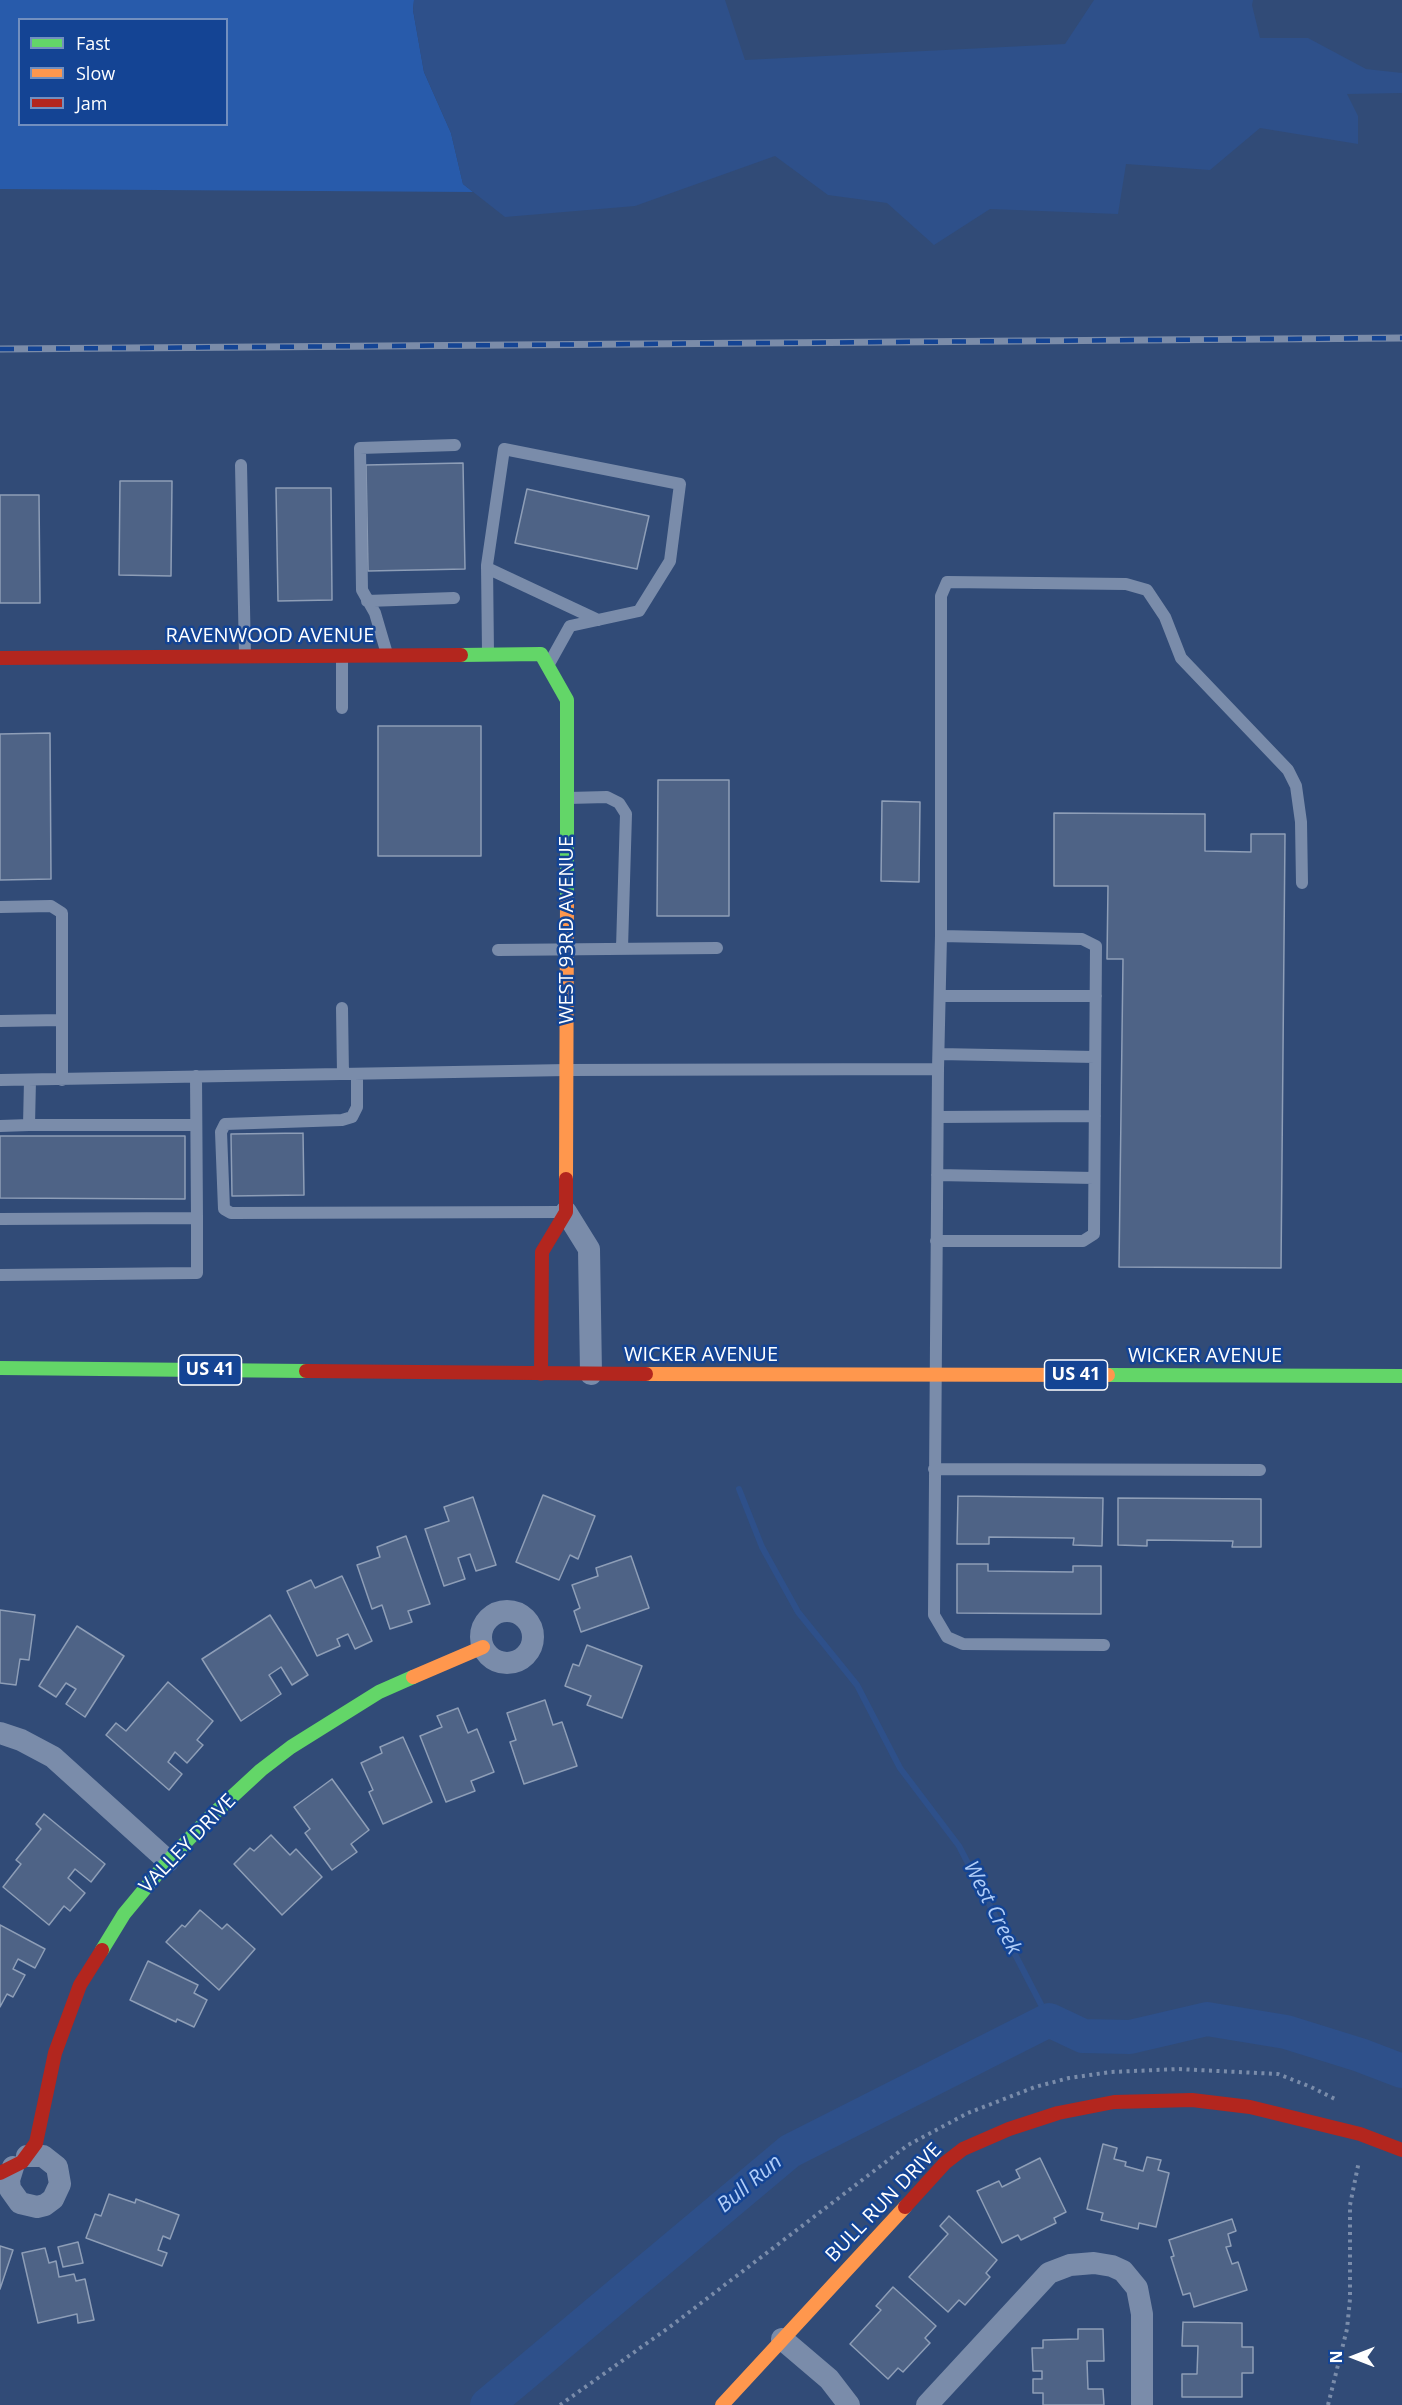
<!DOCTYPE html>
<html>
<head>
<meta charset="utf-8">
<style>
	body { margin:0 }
	#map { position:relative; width:1402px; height:2405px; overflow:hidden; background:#314b77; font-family:"Open Sans",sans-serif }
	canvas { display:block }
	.legend { position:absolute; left:18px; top:18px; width:210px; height:108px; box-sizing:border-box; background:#144494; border:2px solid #728fbf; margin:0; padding:8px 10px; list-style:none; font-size:18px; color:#fff }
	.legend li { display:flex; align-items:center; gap:12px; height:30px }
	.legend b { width:30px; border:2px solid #728fbf }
	.north { position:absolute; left:1324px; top:2327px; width:60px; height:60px; -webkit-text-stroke:4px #144494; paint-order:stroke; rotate:270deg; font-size:16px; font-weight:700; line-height:24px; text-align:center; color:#fff }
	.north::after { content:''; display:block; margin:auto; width:21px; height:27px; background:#fff; clip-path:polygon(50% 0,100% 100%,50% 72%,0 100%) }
</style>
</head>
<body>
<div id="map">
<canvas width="1402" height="2405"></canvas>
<ul class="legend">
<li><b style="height:8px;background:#63d668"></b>Fast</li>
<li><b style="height:8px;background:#ff974d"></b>Slow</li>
<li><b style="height:8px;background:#b3261e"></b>Jam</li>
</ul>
<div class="north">N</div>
</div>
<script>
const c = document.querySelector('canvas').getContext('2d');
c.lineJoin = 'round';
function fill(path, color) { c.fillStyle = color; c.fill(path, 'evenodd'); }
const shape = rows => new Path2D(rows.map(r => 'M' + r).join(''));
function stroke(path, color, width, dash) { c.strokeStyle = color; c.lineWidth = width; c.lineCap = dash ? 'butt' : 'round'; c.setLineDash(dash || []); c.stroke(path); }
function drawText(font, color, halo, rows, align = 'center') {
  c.font = font + ' "Open Sans",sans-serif'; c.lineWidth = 5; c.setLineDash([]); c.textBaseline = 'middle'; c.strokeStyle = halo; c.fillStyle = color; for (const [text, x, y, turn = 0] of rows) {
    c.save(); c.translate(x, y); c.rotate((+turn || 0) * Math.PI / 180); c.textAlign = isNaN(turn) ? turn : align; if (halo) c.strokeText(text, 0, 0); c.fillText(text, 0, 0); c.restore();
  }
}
const green = shape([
	[0,0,414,0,413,10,424,72,451,133,463,184,473,192,0,189],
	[20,20,226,20,226,124,20,124]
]);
const water = shape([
	[414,0,725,0,745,60,1065,44,1094,0,1253,0,1252,5,1260,38,1308,38,1366,69,1402,73,1402,93,1347,94,1358,116,1358,144,1260,128,1210,170,1126,164,1118,214,990,209,934,245,887,203,828,195,775,156,635,206,505,217,463,184,451,133,424,72,413,10]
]);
const stream = shape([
	[739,1489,762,1547,798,1612,857,1685,900,1768,959,1846,1049,2020]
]);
const river = shape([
	[487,2405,790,2151,1049,2020,1083,2036,1130,2037,1207,2019,1286,2032,1360,2055,1402,2071]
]);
const building = shape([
	[463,463,465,569,368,571,366,465,463,463],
	[120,481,172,481,171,576,119,575,120,481],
	[276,488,331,488,332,600,278,601,276,488],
	[527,489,649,516,637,569,515,543,527,489],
	[0,495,39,495,40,603,0,603,0,495],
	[378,726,481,726,481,856,378,856,378,726],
	[50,733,51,879,0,880,0,734,50,733],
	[658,780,729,780,729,916,657,916,658,780],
	[882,801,920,802,919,882,881,881,882,801],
	[1054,813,1205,814,1205,851,1251,852,1251,834,1285,834,1281,1268,1119,1267,1123,959,1107,959,1108,886,1054,886,1054,813],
	[303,1133,304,1195,232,1196,231,1134,303,1133],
	[0,1136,185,1136,185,1199,0,1198,0,1136],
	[543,1495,595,1516,578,1559,570,1555,559,1580,516,1562,543,1495],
	[958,1496,1103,1498,1102,1546,1073,1545,1074,1538,989,1537,989,1544,957,1544,958,1496],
	[473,1497,496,1565,476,1571,470,1554,458,1558,465,1579,444,1586,425,1529,449,1521,444,1507,473,1497],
	[1118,1498,1261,1499,1261,1547,1232,1547,1233,1541,1147,1540,1147,1546,1118,1545,1118,1498],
	[406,1536,430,1604,408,1611,412,1622,390,1629,382,1605,372,1609,357,1565,380,1557,377,1547,406,1536],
	[631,1556,649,1608,581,1632,574,1611,580,1608,572,1585,598,1576,596,1568,631,1556],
	[957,1564,988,1564,988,1571,1073,1572,1073,1566,1101,1566,1101,1614,957,1613,957,1564],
	[342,1576,372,1641,355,1649,348,1634,337,1639,340,1646,317,1656,287,1591,311,1580,315,1588,342,1576],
	[0,1610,35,1615,29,1660,20,1659,16,1685,0,1683,0,1610],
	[270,1615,308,1675,292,1685,281,1667,269,1675,281,1694,241,1721,202,1659,270,1615],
	[77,1626,124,1656,85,1717,66,1704,76,1689,66,1683,56,1697,39,1686,77,1626],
	[587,1645,642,1666,622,1718,587,1705,591,1696,565,1686,573,1664,579,1666,587,1645],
	[168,1682,213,1721,197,1740,203,1745,187,1763,175,1752,168,1762,182,1774,169,1790,106,1735,116,1723,126,1731,168,1682],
	[545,1700,553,1725,562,1722,577,1766,524,1784,510,1742,516,1740,507,1713,545,1700],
	[458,1708,468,1733,477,1729,494,1772,471,1781,475,1791,446,1802,420,1736,442,1727,437,1716,458,1708],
	[403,1737,432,1802,383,1824,369,1792,373,1790,361,1763,382,1753,380,1747,403,1737],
	[332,1779,369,1830,351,1844,357,1852,332,1870,305,1833,310,1829,294,1807,332,1779],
	[44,1814,105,1864,91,1882,75,1869,68,1878,85,1893,70,1911,64,1906,49,1925,3,1887,21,1864,16,1860,41,1829,36,1824,44,1814],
	[271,1835,290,1855,296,1849,322,1877,282,1915,234,1864,250,1848,254,1851,271,1835],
	[200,1910,222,1929,227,1924,255,1949,219,1990,166,1942,182,1925,185,1927,200,1910],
	[0,1925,45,1949,35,1968,18,1959,13,1969,25,1975,13,1997,7,1994,0,2007,0,1925],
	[148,1961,198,1985,194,1993,207,2000,194,2027,177,2019,176,2022,130,2000,148,1961],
	[1103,2144,1117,2148,1114,2159,1126,2162,1125,2166,1143,2171,1147,2157,1161,2160,1158,2170,1169,2173,1156,2227,1139,2223,1138,2229,1101,2220,1103,2213,1087,2209,1103,2144],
	[1040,2158,1066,2212,1054,2218,1056,2223,1021,2240,1018,2235,1002,2243,977,2191,999,2181,1002,2187,1020,2178,1016,2170,1040,2158],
	[109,2194,135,2203,136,2199,179,2215,170,2239,163,2236,158,2250,167,2253,162,2266,86,2238,95,2214,101,2216,109,2194],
	[949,2216,997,2260,986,2273,990,2277,965,2305,959,2300,948,2312,909,2277,948,2234,940,2226,949,2216],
	[1232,2219,1236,2231,1228,2234,1231,2246,1226,2247,1232,2264,1238,2262,1247,2290,1194,2307,1190,2293,1183,2295,1171,2257,1174,2256,1169,2240,1232,2219],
	[78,2242,83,2263,63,2267,58,2247,78,2242],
	[0,2246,13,2250,0,2289,0,2246],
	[45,2248,49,2263,56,2261,59,2277,74,2274,76,2281,85,2279,94,2320,78,2323,77,2314,38,2323,22,2253,45,2248],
	[893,2287,936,2326,925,2338,930,2343,903,2372,898,2368,888,2379,850,2344,881,2310,876,2306,893,2287],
	[1183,2322,1242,2323,1242,2347,1253,2347,1253,2373,1242,2373,1242,2397,1182,2397,1182,2374,1197,2374,1198,2346,1182,2346,1183,2322],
	[1078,2329,1103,2329,1104,2361,1087,2361,1088,2389,1103,2389,1104,2405,1043,2405,1043,2393,1033,2393,1033,2379,1042,2379,1042,2371,1033,2371,1032,2348,1043,2348,1043,2340,1078,2339,1078,2329]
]);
const path = shape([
	[560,2405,671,2326,908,2145,968,2113,1035,2087,1069,2078,1111,2072,1178,2069,1278,2074,1311,2087,1335,2099],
	[1328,2405,1347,2329,1350,2299,1350,2205,1359,2161]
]);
const lane = shape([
	[241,465,245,655],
	[487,568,598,620],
	[367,601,454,598],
	[488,653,487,565,504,449,680,484,670,561,639,611,570,626,550,662],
	[387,654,375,613,362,590,360,448,455,445],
	[342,708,342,658],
	[568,798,607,797,619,803,626,814,622,948],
	[0,907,51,906,62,913,62,1080],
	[941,936,941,596,947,582,1126,584,1147,590,1165,617,1181,658,1288,770,1296,786,1301,822,1302,883],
	[498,950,717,948],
	[940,996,1096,996],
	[342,1008,343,1074],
	[0,1021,62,1020],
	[939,1054,1095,1057],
	[357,1074,357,1107,352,1117,342,1120,225,1124,221,1132,224,1209,231,1213,561,1212],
	[0,1080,567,1070,938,1069,934,1615,947,1637,963,1644,1104,1645],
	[30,1080,29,1125,196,1125],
	[938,1117,1095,1116],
	[0,1126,29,1125],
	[937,1175,1094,1178],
	[0,1219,197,1218,196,1076],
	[936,1241,1083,1241,1094,1234,1096,946,1082,939,941,936,938,1069],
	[0,1275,197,1273,197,1218],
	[934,1469,1260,1470]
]);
const street = shape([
	[566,1212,589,1249,591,1374],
	'481 1637a26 26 0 1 1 52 0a26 26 0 1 1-52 0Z',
	[0,1733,21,1740,53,1757,168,1861],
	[13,2167,9,2180,10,2189,20,2203,37,2207,45,2205,53,2199,60,2184,57,2167,43,2156,27,2156],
	[782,2339,829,2379,849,2405],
	[927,2405,1049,2273,1070,2265,1094,2263,1112,2266,1123,2271,1137,2288,1142,2314,1142,2405]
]);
const fast = shape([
	[461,655,541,654,567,700,567,899],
	[0,1368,306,1371],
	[1108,1375,1402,1376],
	[102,1950,124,1914,168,1861,209,1818,261,1770,291,1747,379,1692,413,1677]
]);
const slow = shape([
	[566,1179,567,899],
	[646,1374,1108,1375],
	[413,1677,483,1647],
	[722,2405,905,2207]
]);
const jam = shape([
	[0,658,461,655],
	[306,1371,646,1374],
	[541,1374,542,1252,566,1212,566,1179],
	[0,2173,22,2162,36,2143,55,2053,80,1985,102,1950],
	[905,2207,945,2163,963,2149,1009,2129,1058,2113,1114,2102,1192,2100,1250,2107,1360,2134,1402,2150]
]);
const rail = shape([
	[0,349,1402,338]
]);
const shields = [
	[210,1370,63],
	[1076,1375,63]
];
const shieldNames = [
	["US 41",210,1370],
	["US 41",1076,1375]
];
const streetNames = [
	["RAVENWOOD AVENUE",270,636],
	["WEST 93RD AVENUE",567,930,-90],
	["WICKER AVENUE",701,1355],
	["WICKER AVENUE",1205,1356],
	["VALLEY DRIVE",188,1844,-46],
	["BULL RUN DRIVE",884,2203,-46]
];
const waterNames = [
	["West Creek",992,1908,63],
	["Bull Run",750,2184,-40]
];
fill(green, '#285bab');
fill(water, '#2e508a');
stroke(stream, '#2e508a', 6);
stroke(river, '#2e508a', 34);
fill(building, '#4e6386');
stroke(building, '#8e9eb7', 1.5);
stroke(path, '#7a8caa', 4, [3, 4.5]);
stroke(lane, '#7a8caa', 12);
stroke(street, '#7a8caa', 22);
stroke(fast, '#63d668', 14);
stroke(slow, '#ff974d', 14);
stroke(jam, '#b3261e', 14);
stroke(rail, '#7b8ca9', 7);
stroke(rail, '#144494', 4.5, [14]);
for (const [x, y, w] of shields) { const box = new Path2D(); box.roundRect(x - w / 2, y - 15, w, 30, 4.5); c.fillStyle = '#144494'; c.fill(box); stroke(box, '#fff', 1.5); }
drawText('bold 18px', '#fff', null, shieldNames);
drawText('20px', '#fff', '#144494', streetNames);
drawText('italic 21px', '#b0cdf8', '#144494', waterNames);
</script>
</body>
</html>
